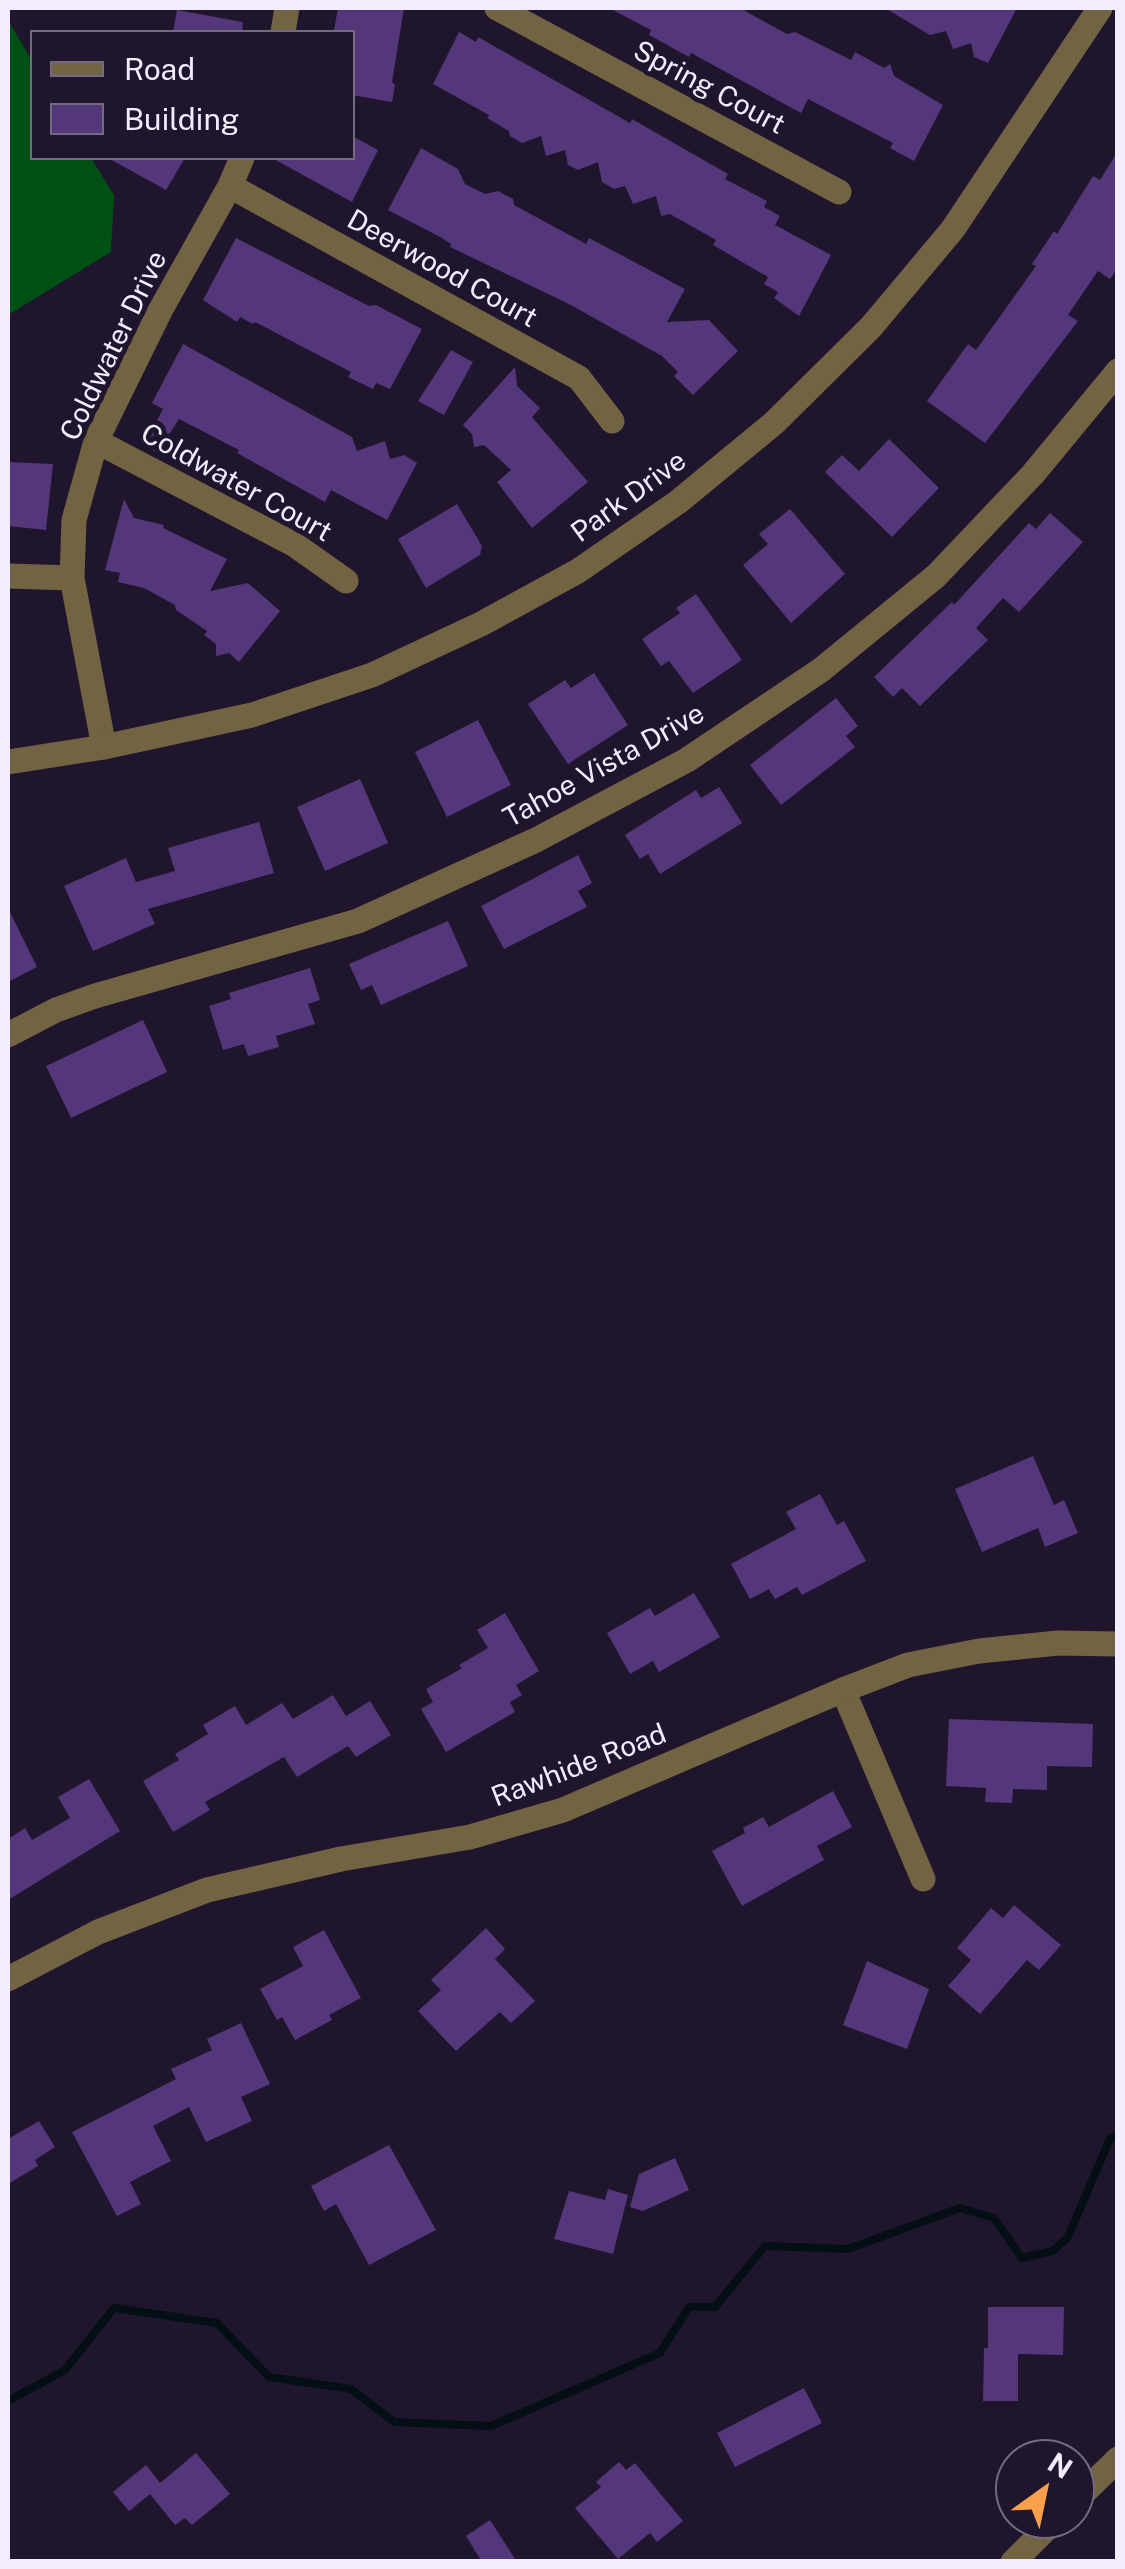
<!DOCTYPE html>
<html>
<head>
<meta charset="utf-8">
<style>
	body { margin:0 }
	#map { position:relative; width:1125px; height:2569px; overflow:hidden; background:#1f162d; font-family:"Public Sans",sans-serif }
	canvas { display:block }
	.frame { position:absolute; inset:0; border:10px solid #f2ecfd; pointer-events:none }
	.legend { position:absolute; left:30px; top:30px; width:325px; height:130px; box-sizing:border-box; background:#1f162d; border:2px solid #736c80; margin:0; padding:12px 18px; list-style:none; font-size:30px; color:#f2ecfd }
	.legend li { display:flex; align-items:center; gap:20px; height:50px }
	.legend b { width:50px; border:2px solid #736c80 }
	.north { position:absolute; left:995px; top:2439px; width:100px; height:100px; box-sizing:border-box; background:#1f162d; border:2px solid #736c80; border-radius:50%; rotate:33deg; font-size:28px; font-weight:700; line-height:40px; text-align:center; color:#f2ecfd }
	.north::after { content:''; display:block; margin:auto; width:35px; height:45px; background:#f8a04b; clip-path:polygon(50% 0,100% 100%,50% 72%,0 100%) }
</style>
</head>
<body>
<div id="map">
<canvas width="1125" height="2569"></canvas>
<div class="frame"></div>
<ul class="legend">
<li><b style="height:12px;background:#726342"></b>Road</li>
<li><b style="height:28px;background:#54367a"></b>Building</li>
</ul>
<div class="north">N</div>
</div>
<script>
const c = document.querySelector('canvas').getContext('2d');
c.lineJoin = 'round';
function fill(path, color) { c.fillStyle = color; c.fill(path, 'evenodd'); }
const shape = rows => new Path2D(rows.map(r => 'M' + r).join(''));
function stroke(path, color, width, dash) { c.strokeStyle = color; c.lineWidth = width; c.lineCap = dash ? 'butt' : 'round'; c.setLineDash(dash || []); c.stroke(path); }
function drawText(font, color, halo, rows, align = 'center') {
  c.font = font + ' "Public Sans",sans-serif'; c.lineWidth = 10; c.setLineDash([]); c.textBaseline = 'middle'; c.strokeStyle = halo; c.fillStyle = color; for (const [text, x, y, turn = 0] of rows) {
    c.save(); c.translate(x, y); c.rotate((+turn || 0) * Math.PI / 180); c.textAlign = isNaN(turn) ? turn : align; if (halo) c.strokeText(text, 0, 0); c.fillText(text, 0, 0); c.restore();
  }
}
const forest = shape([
	[8,20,32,61,32,158,91,158,114,195,111,252,8,315]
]);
const stream = shape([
	[8,2401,65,2370,114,2308,217,2323,269,2377,351,2389,394,2422,491,2426,660,2353,689,2307,715,2307,765,2246,848,2249,960,2208,994,2218,1022,2258,1053,2251,1068,2237,1110,2139,1118,2135]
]);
const building = shape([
	[338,8,404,8,392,82,395,85,392,102,352,95,352,32,334,30],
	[609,8,743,8,745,11,787,34,795,32,851,60,855,52,884,68,890,64,894,76,943,105,914,161,890,148,893,143,808,99,801,113,691,53,689,57,649,35,651,30],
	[885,8,1017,8,988,63,974,57,971,43,953,49,946,31,930,35],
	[177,10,243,22,242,32,173,32],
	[459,32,476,42,478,37,630,123,632,119,728,174,725,179,767,201,764,207,780,216,775,225,831,255,799,316,774,298,778,292,764,284,768,277,713,245,716,240,670,214,661,216,656,196,633,204,625,186,614,189,602,182,598,162,578,170,568,165,565,150,546,156,541,136,522,143,510,136,509,131,487,118,489,115,433,84],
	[352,136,378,150,352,202,272,158,352,158],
	[421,148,458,169,465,184,485,194,498,191,513,199,514,205,586,244,589,238,685,289,667,322,709,320,738,351,693,395,674,376,678,372,662,356,569,304,450,247,451,244,442,238,388,210],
	[1118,151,1118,268,1110,279,1098,271,1068,315,1078,321,985,443,927,401,968,344,976,350,1036,266,1032,264,1054,231,1057,234,1093,176,1100,180],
	[108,158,185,158,166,190],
	[236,238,369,306,376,305,422,329,390,389,376,383,373,389,348,377,351,372,255,322,253,324,240,317,237,322,203,300],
	[183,344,352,437,357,451,385,441,390,459,404,455,417,463,387,520,331,490,325,502,237,453,239,450,179,419,157,453,144,445,163,409,152,403],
	[451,350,473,362,444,415,418,401],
	[515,367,517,386,540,408,532,417,588,482,532,528,497,482,511,470,484,445,474,447,472,434,463,425],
	[889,439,939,488,892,537,825,472,842,455,859,471],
	[8,462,53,464,46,530,8,526],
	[124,499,134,518,164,525,163,528,227,559,210,591,248,583,280,611,239,662,229,653,216,656,216,644,204,635,207,631,176,610,175,605,144,588,118,582,120,573,105,570],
	[457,504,482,546,480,555,426,588,398,539],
	[790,509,845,574,791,623,743,565,768,544,759,534],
	[1050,513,1083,542,1019,612,1003,598,976,628,988,640,920,706,902,688,893,697,874,677,952,602,954,605,1029,523,1036,529],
	[696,594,742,660,693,693,669,661,661,666,642,639,680,613,676,608],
	[594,673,628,725,568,764,528,704,565,680,571,688],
	[836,698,858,726,846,736,855,747,781,805,750,765],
	[478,720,511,785,447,817,415,752],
	[360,779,388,843,325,871,297,807],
	[719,787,742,823,660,874,648,854,640,859,625,835,696,790,701,798],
	[259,822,274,873,148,909,155,924,93,951,64,886,126,858,136,882,175,871,168,848],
	[578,855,592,883,578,891,587,907,504,949,481,906],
	[8,908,37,967,8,982],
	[448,921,468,966,381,1005,372,985,361,990,349,964],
	[310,968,320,1000,308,1004,315,1024,276,1036,279,1047,248,1056,244,1044,223,1050,209,1006,231,999,229,993],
	[143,1020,167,1072,71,1118,46,1066],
	[1033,1456,1054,1505,1064,1500,1078,1533,1045,1547,1038,1528,982,1552,955,1489],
	[820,1494,837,1525,844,1521,866,1561,802,1595,797,1587,775,1599,769,1589,750,1599,731,1564,796,1529,786,1512],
	[694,1593,720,1637,659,1672,653,1661,630,1674,607,1633,650,1608,655,1616],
	[505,1613,539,1671,516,1685,522,1695,510,1702,515,1712,446,1752,421,1709,433,1702,426,1689,462,1668,459,1665,488,1648,477,1630],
	[333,1695,346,1716,370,1701,391,1735,356,1757,348,1746,297,1777,284,1757,205,1802,210,1810,173,1832,143,1781,179,1760,175,1754,208,1734,203,1725,235,1706,246,1725,282,1703,293,1719],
	[949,1719,1093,1724,1092,1767,1047,1766,1047,1790,1013,1789,1012,1803,985,1802,986,1788,946,1786],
	[89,1779,120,1831,8,1900,8,1839,25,1828,32,1840,70,1818,58,1797],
	[833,1791,852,1827,817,1846,824,1860,742,1906,712,1851,745,1833,743,1828,763,1817,769,1827],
	[1014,1905,1061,1945,1039,1970,1027,1960,980,2014,948,1986,971,1960,957,1948,991,1908,1003,1918],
	[486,1928,505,1949,495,1959,535,2001,511,2023,500,2012,456,2051,418,2011,441,1990,431,1980],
	[324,1930,361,1998,329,2015,332,2020,295,2040,282,2017,277,2020,260,1989,303,1966,293,1947],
	[867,1961,929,1989,907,2049,843,2025],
	[241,2023,270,2084,241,2097,252,2121,206,2142,189,2107,153,2126,171,2161,130,2182,141,2204,117,2216,72,2132,176,2079,171,2069,212,2050,207,2039],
	[39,2121,55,2147,35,2160,38,2166,8,2184,8,2139],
	[389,2145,436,2230,369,2265,336,2204,324,2211,311,2186],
	[675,2158,689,2190,643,2211,630,2207,639,2174],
	[608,2189,628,2195,613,2254,554,2239,569,2191,605,2200],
	[988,2307,1064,2307,1063,2355,1018,2354,1018,2401,983,2401,984,2348,988,2348],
	[804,2388,822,2423,735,2467,717,2433],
	[196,2453,230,2494,192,2525,185,2518,175,2525,150,2494,129,2511,113,2492,146,2465,160,2483],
	[619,2462,626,2470,635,2463,683,2521,657,2542,650,2533,618,2559,575,2508,601,2487,596,2482],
	[490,2520,517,2562,482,2562,466,2536]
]);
const minor = shape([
	[497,8,839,192],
	[283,32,287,8],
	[230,186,579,378,612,421],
	[96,441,295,545,346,581],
	[8,576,72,578],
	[104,747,72,578,74,520,96,441,161,309,230,186,242,158],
	[8,1035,56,1010,95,996,358,921,536,840,687,760,821,670,936,576,1033,474,1118,371],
	[843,1690,923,1879],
	[1075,2501,1118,2459],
	[1013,2562,1056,2519]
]);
const tertiary = shape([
	[8,762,104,747,252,715,372,675,481,624,578,571,678,502,774,423,871,327,953,229,1100,8],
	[8,1979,98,1932,207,1890,341,1859,470,1837,563,1810,843,1690,908,1665,979,1651,1058,1643,1118,1644]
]);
const streetNames = [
	["Spring Court",709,88,28],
	["Deerwood Court",442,269,29],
	["Coldwater Drive",114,346,-64],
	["Coldwater Court",236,483,29],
	["Park Drive",629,497,-36],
	["Tahoe Vista Drive",604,766,-29],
	["Rawhide Road",579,1766,-21]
];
fill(forest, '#004f14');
stroke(stream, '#030f14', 8);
fill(building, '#54367a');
stroke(minor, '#726342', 25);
stroke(tertiary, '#726342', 25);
drawText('28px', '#f2ecfd', '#1f162d', streetNames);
</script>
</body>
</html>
